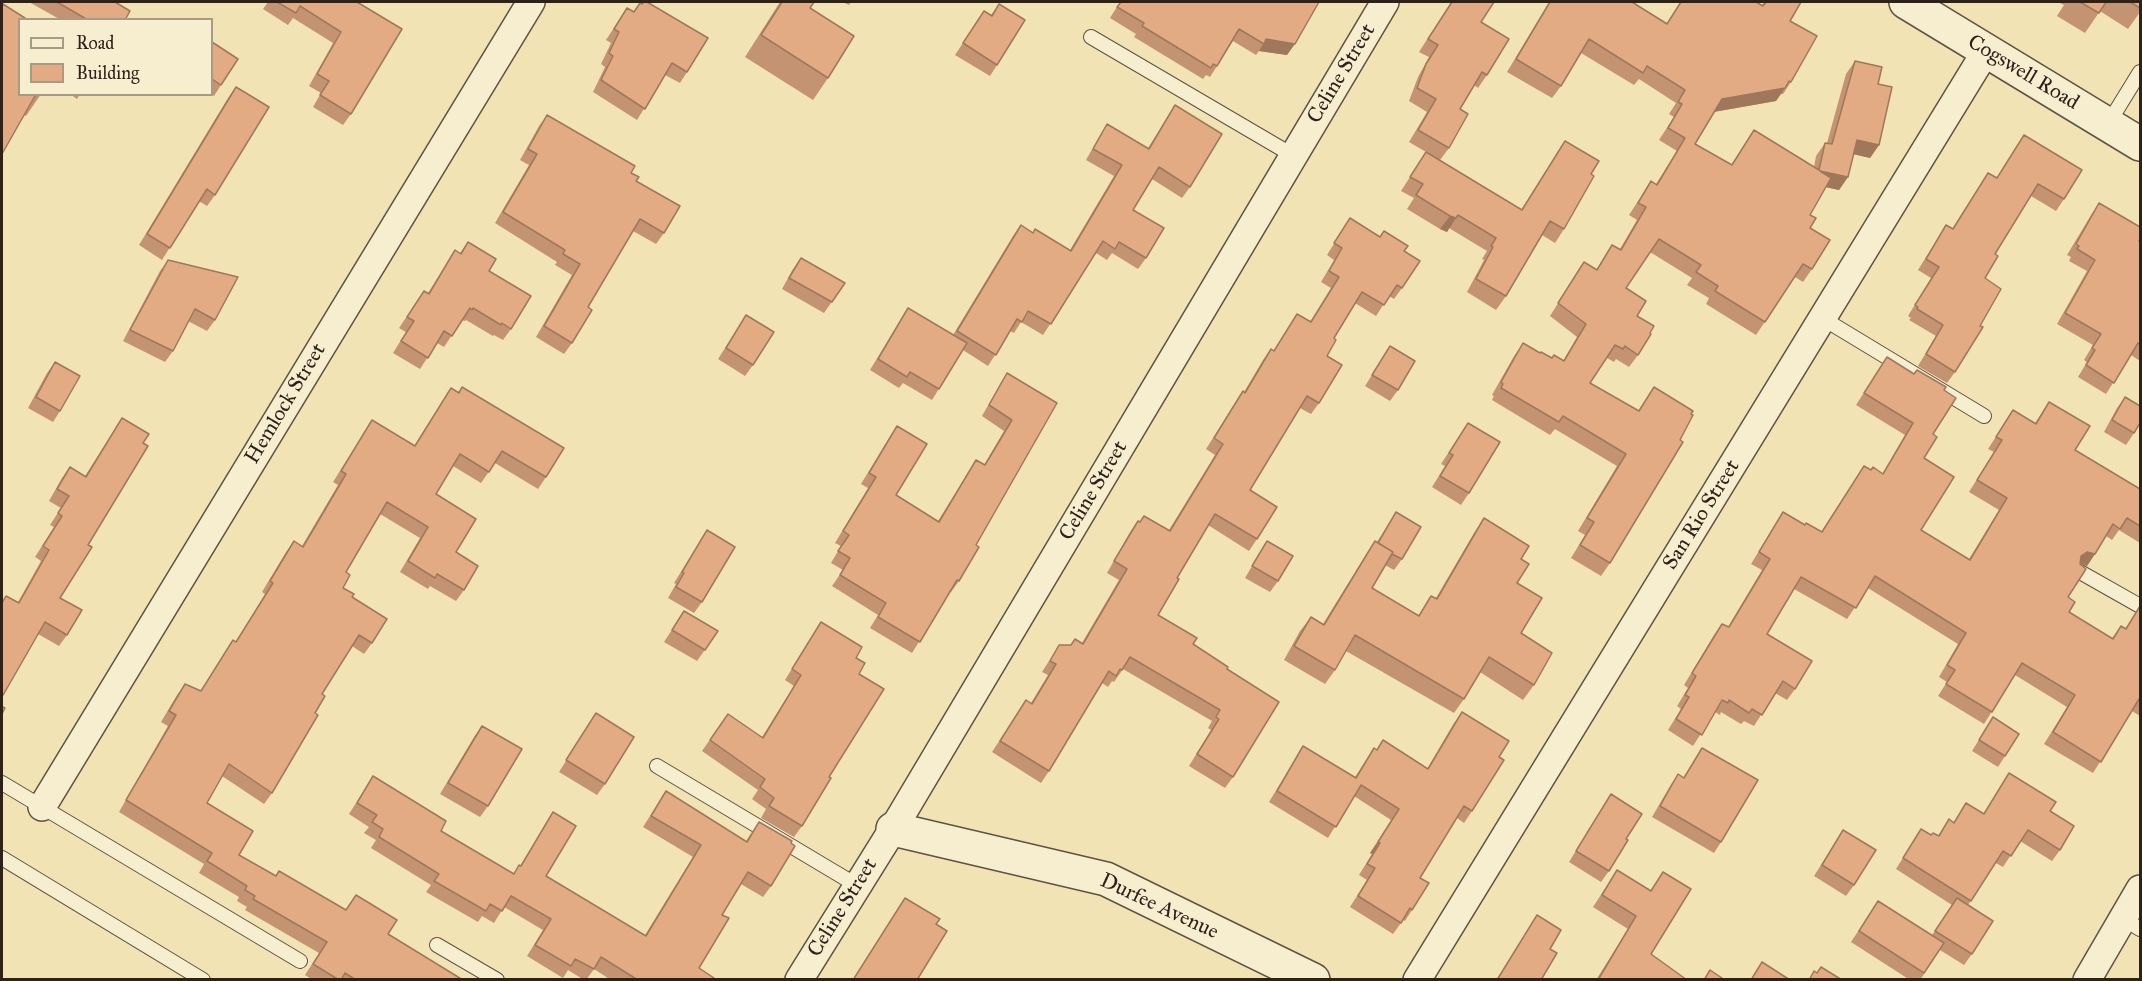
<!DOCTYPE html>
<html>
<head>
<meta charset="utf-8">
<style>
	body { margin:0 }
	#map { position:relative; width:2142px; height:981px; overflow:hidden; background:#f2e3b5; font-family:"IM FELL Great Primer",serif }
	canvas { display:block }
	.frame { position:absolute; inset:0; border:3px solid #2c211b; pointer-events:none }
	.legend { position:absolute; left:18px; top:18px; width:195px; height:78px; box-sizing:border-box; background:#f7edcf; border:2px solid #a69b87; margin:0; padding:8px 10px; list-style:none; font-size:18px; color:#2c211b }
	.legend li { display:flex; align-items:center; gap:12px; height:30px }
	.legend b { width:30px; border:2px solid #a69b87 }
</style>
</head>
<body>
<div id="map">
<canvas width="2142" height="981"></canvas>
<div class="frame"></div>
<ul class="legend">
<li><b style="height:8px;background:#f7edcf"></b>Road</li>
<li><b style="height:16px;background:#e3ab84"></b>Building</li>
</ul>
</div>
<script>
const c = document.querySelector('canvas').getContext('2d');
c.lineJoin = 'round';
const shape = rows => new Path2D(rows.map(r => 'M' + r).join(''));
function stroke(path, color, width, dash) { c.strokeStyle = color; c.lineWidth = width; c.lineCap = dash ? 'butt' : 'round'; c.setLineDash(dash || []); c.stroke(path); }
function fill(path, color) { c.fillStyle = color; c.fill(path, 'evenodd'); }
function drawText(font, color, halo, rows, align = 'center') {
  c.font = font + ' "IM FELL Great Primer",serif'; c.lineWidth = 5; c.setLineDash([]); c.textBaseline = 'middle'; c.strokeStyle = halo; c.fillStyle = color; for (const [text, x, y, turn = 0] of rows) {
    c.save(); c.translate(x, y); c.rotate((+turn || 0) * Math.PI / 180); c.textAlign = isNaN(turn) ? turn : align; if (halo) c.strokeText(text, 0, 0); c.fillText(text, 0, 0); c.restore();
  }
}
const service = shape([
	[1091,37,1294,156],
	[2108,124,2140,72],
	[1822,318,1984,416],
	[2080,572,2140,606],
	[657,766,858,886],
	[2,783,300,961],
	[2,858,203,980],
	[2123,918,2140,929],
	[437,945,497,980]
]);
const minor = shape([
	[42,807,531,2],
	[799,980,893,829,1385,2],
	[1417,980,1986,51],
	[2087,980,2140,889]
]);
const tertiary = shape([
	[1906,2,2140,144],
	[893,829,1106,879,1313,980]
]);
const wall = shape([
	[29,2,115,2,125,20,61,20],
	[268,2,357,2,351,114,343,125,313,107,321,93,309,86,333,43,293,18,288,25,263,9],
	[780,2,814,2,810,8,828,78,813,100,745,57],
	[842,2,851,2,849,5],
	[1120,2,1319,2,1287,55,1259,51,1256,55,1233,41,1210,77,1206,75,1203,79,1134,37,1136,34,1110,18],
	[1451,2,1494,2,1481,22,1487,75,1478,88,1474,85,1460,109,1449,148,1440,160,1521,210,1565,141,1591,174,1564,229,1555,243,1542,235,1506,296,1496,310,1467,292,1484,260,1482,259,1487,251,1449,228,1447,232,1440,229,1407,209,1414,198,1401,191,1426,152,1409,142,1427,112,1409,101,1418,77,1429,57,1419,52],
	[1549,2,1632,2,1667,23,1680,2,1756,2,1762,5,1764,2,1801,2,1790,21,1791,82,1783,94,1781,94,1776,101,1714,112,1695,144,1731,165,1754,130,1814,167,1816,156,1825,143,1827,143,1846,74,1855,61,1878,84,1879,145,1870,158,1854,154,1848,177,1839,190,1826,187,1810,215,1812,269,1803,282,1795,277,1756,335,1706,304,1709,298,1687,285,1692,278,1650,252,1626,288,1637,316,1638,355,1629,367,1616,359,1614,362,1607,358,1590,383,1638,411,1654,387,1610,563,1601,576,1571,558,1585,535,1578,531,1617,466,1555,429,1550,435,1492,400,1494,396,1492,395,1514,356,1523,343,1540,353,1551,358,1563,361,1577,337,1550,316,1584,262,1596,270,1612,245,1620,249,1637,220,1629,215,1651,181,1656,184,1677,151,1659,140,1674,117,1669,114,1676,103,1639,79,1634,85,1581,53,1561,86,1552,98,1507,72],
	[2058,2,2140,2,2140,12,2128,29,2100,11,2085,33,2057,16,2064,5],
	[640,3,687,72,680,83,665,75,637,120,593,92,605,67,601,64,611,43,606,40,627,8,633,12],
	[999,4,997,65,990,76,955,55,984,11,991,15],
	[212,42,221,85,214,96,211,94],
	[236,87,215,195,207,206,199,201,162,260,139,245,228,98],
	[20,94,41,94,26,116,24,115],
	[70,94,80,94,77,99],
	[1175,105,1190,187,1182,198,1152,179,1133,210,1146,258,1138,269,1112,253,1107,260,1096,253,1043,335,1021,322,1014,333,1010,331,988,366,963,350,932,400,903,383,899,388,870,370,901,319,908,308,953,335,1013,236,1021,225,1032,232,1070,250,1114,176,1086,160,1100,135,1107,124,1148,148],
	[547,115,631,173,664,233,656,244,633,231,588,307,572,343,564,354,536,337,572,275,555,265,557,262,495,223,529,165,520,160,539,126],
	[2024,135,2064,199,2056,211,2031,196,1995,254,1985,278,1955,372,1947,383,1918,366,1936,336,1909,320,1911,318,1908,316,1931,278,1918,270,1946,225,1952,229,1988,173,1997,178],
	[2099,203,2140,241,2140,361,2131,355,2106,394,2078,377,2087,362,2084,360,2093,345,2057,324,2087,271,2069,261,2071,257,2067,255,2091,215],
	[1350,218,1380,237,1384,231,1404,251,1402,288,1394,299,1389,296,1376,316,1355,303,1334,338,1327,356,1319,403,1311,414,1300,408,1250,490,1257,539,1249,551,1208,525,1177,578,1158,615,1193,644,1227,669,1233,777,1225,788,1189,766,1211,730,1208,728,1212,721,1123,669,1114,682,1112,681,1108,687,1102,683,1049,771,1041,783,992,752,1026,700,1031,703,1048,675,1042,672,1059,645,1071,645,1082,643,1119,580,1107,573,1130,532,1138,521,1140,522,1144,516,1169,530,1215,455,1206,449,1235,403,1243,391,1244,392,1263,360,1271,349,1274,351,1297,314,1310,322,1331,288,1321,282,1334,260,1327,255],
	[468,242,489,271,511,329,503,340,494,335,493,336,466,320,465,321,462,320,444,347,437,343,420,369,393,353,406,332,399,328,424,291,428,293,455,250,460,253],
	[801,258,845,283,824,313,782,289,793,269],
	[168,260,215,320,207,331,188,321,173,351,165,362,123,341,160,271],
	[746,315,753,365,745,376,718,359],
	[1390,346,1398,390,1390,401,1365,386],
	[1887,357,1914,374,1944,390,1933,434,1924,458,1921,530,1969,559,1999,510,1969,492,1994,452,1988,449,2013,410,2035,423,2049,402,2075,450,2140,489,2140,543,2119,530,2112,540,2106,536,2087,566,2080,563,2068,597,2069,612,2112,638,2121,626,2125,629,2140,606,2140,716,2132,711,2093,773,2044,744,2067,707,2015,675,1984,724,1938,696,1947,682,1939,677,1958,644,1868,588,1847,619,1794,589,1767,634,1795,689,1787,700,1775,693,1754,726,1744,721,1741,724,1721,712,1720,715,1715,712,1693,746,1668,730,1681,709,1677,706,1688,688,1684,685,1714,635,1722,624,1728,627,1762,570,1751,564,1783,512,1804,525,1821,532,1864,466,1870,470,1883,473,1905,435,1856,405],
	[55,362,60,411,53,422,28,408,47,373],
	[1007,373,1057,403,976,545,959,581,951,592,950,592,912,653,870,628,878,615,832,586,843,570,831,563,841,546,835,543,868,488,861,484,889,438,897,426,896,495,938,521,976,460,984,465,1004,431,982,416,1000,384],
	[462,387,546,477,538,489,495,463,481,483,453,466,436,494,456,552,464,590,456,601,430,586,428,589,400,572,420,538,380,514,346,572,343,588,352,597,372,643,364,654,352,646,322,694,315,713,272,793,264,804,222,776,207,803,239,855,276,876,346,910,356,895,388,934,463,980,313,980,305,975,319,953,245,910,247,907,237,901,239,897,199,873,204,864,119,812,168,726,161,722,177,695,185,684,201,691,233,640,236,642,265,594,262,592,286,552,294,541,302,546,338,485,333,482,372,420,414,446,451,388,458,392],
	[2125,397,2134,433,2126,445,2104,432,2117,408],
	[122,418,143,443,60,598,67,635,59,646,38,634,2,697,2,602,6,596,18,602,41,561,35,557,54,527,50,525,61,508,49,501,62,478,70,467,85,476],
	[1468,423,1469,493,1461,505,1432,487,1445,466,1441,464],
	[1396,512,1402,559,1394,570,1385,565,1372,588,1418,616,1431,596,1436,598,1474,533,1484,518,1521,559,1517,583,1521,633,1534,685,1523,700,1480,672,1464,699,1454,713,1346,651,1335,670,1325,684,1284,660,1300,631,1311,617,1323,624,1365,556,1375,541,1377,542],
	[707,530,702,602,694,613,668,598,676,584,674,583],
	[1267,541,1278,581,1270,592,1245,578],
	[684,611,718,631,697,661,664,642],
	[821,622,856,658,859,674,829,777,802,826,794,837,761,818,766,809,752,799,758,790,702,751,728,714,762,737,794,686,785,680],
	[1462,712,1499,757,1472,811,1464,823,1457,818,1420,878,1412,910,1405,921,1403,920,1393,934,1350,907,1367,880,1359,875,1372,854,1370,853,1391,820,1354,796,1328,838,1269,802,1303,746,1355,777,1374,748,1376,750,1427,769,1454,723],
	[596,713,605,784,597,795,559,772],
	[1993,717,2005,756,1998,767,1972,751],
	[482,726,488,806,480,817,440,794,474,737],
	[1702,748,1721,842,1714,853,1652,817,1670,786,1678,774,1683,778],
	[2009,773,2050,811,2060,850,2052,861,2020,841,2003,867,1996,863,1968,905,1972,954,1964,965,1940,950,1920,980,1910,980,1851,942,1878,901,1932,935,1952,905,1896,869,1921,829,1931,835,1938,836,1949,819,1954,822,1966,803,1983,814],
	[373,776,441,831,513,874,519,865,520,866,553,812,546,876,645,935,693,857,643,827,666,791,746,841,759,822,771,886,763,897,741,884,722,915,699,968,717,980,611,980,594,969,586,980,584,980,568,970,563,978,527,956,543,930,504,907,494,923,482,916,478,922,426,892,431,885,371,848,376,840,364,833,369,827,349,814],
	[1611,794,1626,839,1609,871,1601,882,1569,862],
	[1843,830,1854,885,1846,896,1814,876],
	[1617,870,1650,891,1663,872,1651,954,1687,980,1596,980,1628,929,1593,907],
	[905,898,936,924,917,980,853,980],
	[1537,915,1550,949,1541,980,1496,980]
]);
const shadedWall = shape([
	[1266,39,1295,44,1287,55,1259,51],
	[1785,88,1776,101,1713,112,1722,99],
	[1857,140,1879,145,1870,158,1848,153],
	[1820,171,1848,177,1839,190,1811,184],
	[1450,216,1456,218,1447,232,1440,229],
	[2087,552,2095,554,2087,566,2079,563,2081,556],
	[1378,842,1380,843,1372,854,1370,853]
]);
const building = shape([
	[57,2,115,2,130,11,125,20,88,20,57,2],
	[277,2,357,2,402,29,351,114,320,95,329,81,317,74,341,32,300,6,296,13,277,2],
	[644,2,647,2,708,38,687,72,672,63,645,109,601,80,613,56,609,53,619,32,614,29,627,8,634,12,640,3,642,4,644,2],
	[782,2,814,2,810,8,854,36,828,78,761,35,782,2],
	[1121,2,1319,2,1295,44,1266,39,1264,44,1239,29,1217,66,1213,64,1211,68,1142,26,1144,23,1117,7,1121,2],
	[1452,2,1494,2,1481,22,1509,39,1487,75,1482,72,1460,109,1468,114,1449,148,1418,130,1436,99,1417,88,1426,64,1438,45,1428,39,1452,2],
	[1550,2,1632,2,1667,24,1681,2,1756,2,1763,6,1766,2,1801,2,1790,21,1817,36,1791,82,1789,81,1785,88,1722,99,1695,144,1732,165,1754,130,1819,170,1825,143,1832,144,1855,61,1882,67,1878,84,1892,87,1879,145,1857,140,1848,177,1820,171,1831,178,1810,215,1816,218,1810,228,1830,240,1812,269,1803,264,1765,322,1715,291,1718,286,1696,272,1701,265,1659,239,1626,288,1646,301,1637,316,1654,326,1650,333,1651,334,1638,355,1625,346,1623,349,1615,345,1590,383,1639,411,1654,387,1693,411,1691,414,1693,415,1680,440,1683,442,1610,563,1580,545,1594,522,1587,518,1626,454,1563,416,1559,422,1501,388,1503,384,1501,382,1523,343,1540,353,1541,352,1552,358,1554,355,1564,361,1586,324,1558,303,1584,262,1597,270,1612,245,1621,250,1646,207,1638,203,1651,181,1657,185,1685,138,1668,128,1682,104,1678,102,1685,90,1647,66,1643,73,1589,39,1561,86,1516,59,1550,2],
	[2080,2,2106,2,2099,13,2080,2],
	[2130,2,2140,2,2140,8,2130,2],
	[3,4,28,20,20,20,20,94,36,94,2,154,2,7,3,4],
	[999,4,1025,20,997,65,963,43,984,11,992,16,999,4],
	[212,42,238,59,221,85,212,79,212,42],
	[236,87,269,107,215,195,207,189,170,248,147,234,236,87],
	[1175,105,1222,134,1190,187,1159,167,1133,210,1164,228,1146,258,1119,242,1115,249,1103,241,1051,324,1028,311,1022,322,1017,319,996,355,957,331,1021,225,1033,233,1035,229,1071,251,1122,165,1093,149,1107,124,1149,149,1175,105],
	[547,115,635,166,631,173,639,177,636,181,680,206,664,233,640,219,588,307,592,310,572,343,544,326,580,264,563,254,565,250,503,212,537,154,528,149,547,115],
	[2024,135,2082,170,2064,199,2038,184,1995,254,1998,256,1985,278,2001,289,1980,326,1983,327,1955,372,1926,354,1943,325,1917,309,1918,307,1915,305,1939,267,1926,259,1946,225,1953,229,1988,173,1997,178,2024,135],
	[1565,141,1599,161,1591,174,1594,176,1564,229,1550,221,1506,296,1476,279,1493,247,1491,246,1496,238,1458,215,1456,218,1450,216,1416,195,1423,184,1410,177,1426,152,1522,210,1565,141],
	[2099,203,2140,227,2140,239,2139,241,2140,241,2140,344,2138,343,2114,383,2086,365,2095,350,2092,348,2101,334,2065,313,2095,260,2077,249,2079,246,2076,244,2099,203],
	[1350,218,1380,237,1384,231,1408,246,1404,251,1420,261,1402,288,1397,285,1384,305,1362,292,1334,338,1336,340,1327,356,1342,365,1319,403,1307,396,1250,490,1277,507,1257,539,1215,514,1177,578,1179,579,1158,615,1197,638,1193,644,1228,667,1227,669,1279,702,1233,777,1197,754,1219,719,1216,717,1220,710,1130,657,1122,670,1120,669,1116,676,1109,671,1049,771,1000,741,1026,700,1032,704,1056,664,1050,661,1059,645,1071,645,1075,639,1083,644,1127,569,1114,561,1138,521,1140,522,1144,516,1170,531,1223,444,1214,438,1243,391,1245,393,1271,349,1274,351,1297,314,1311,322,1339,277,1329,271,1342,248,1334,243,1350,218],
	[468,242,496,259,489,271,531,296,511,329,502,323,501,325,473,308,472,310,470,308,452,336,444,331,428,358,401,341,414,321,407,317,424,291,429,294,455,250,461,254,468,242],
	[801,258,845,283,832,302,789,278,801,258],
	[168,260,238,277,215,320,195,309,173,351,130,330,168,260],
	[908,308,967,343,939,389,910,372,907,377,878,359,908,308],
	[746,315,774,332,753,365,726,348,746,315],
	[1390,346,1415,361,1398,390,1372,375,1390,346],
	[1887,357,1914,374,1917,370,1946,387,1944,390,1956,398,1933,434,1937,437,1924,458,1954,477,1921,530,1970,560,2007,498,1977,480,2002,440,1996,437,2013,410,2036,424,2049,402,2090,426,2075,450,2140,489,2140,526,2127,518,2120,529,2113,524,2095,554,2087,552,2081,556,2080,564,2086,569,2068,597,2075,602,2069,612,2113,639,2121,626,2126,629,2140,606,2140,699,2139,699,2101,762,2053,732,2075,695,2022,663,1992,712,1946,684,1955,670,1947,665,1966,633,1875,576,1856,608,1801,577,1767,634,1812,661,1795,689,1783,681,1762,715,1752,709,1749,713,1729,700,1728,703,1722,700,1702,735,1676,719,1689,697,1685,695,1696,676,1692,673,1722,624,1729,627,1770,559,1759,552,1783,512,1805,525,1806,523,1822,532,1864,466,1871,470,1873,467,1883,474,1913,423,1864,393,1887,357],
	[55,362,80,376,60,411,36,397,55,362],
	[1007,373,1057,403,976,545,979,547,959,581,957,580,920,642,878,617,886,603,840,575,850,558,838,551,849,535,843,531,876,477,869,473,897,426,927,444,896,495,939,522,976,460,985,465,1012,420,989,405,1007,373],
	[462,387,564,448,546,477,502,451,489,472,460,454,436,494,476,519,456,552,478,566,464,590,437,574,435,578,408,561,428,527,387,502,346,572,350,575,343,588,354,594,352,597,387,619,372,643,359,635,322,694,325,696,315,713,318,715,272,793,229,764,207,803,253,831,239,855,276,876,279,871,346,910,356,895,397,920,388,934,463,980,356,980,345,973,341,980,339,980,313,964,327,942,253,899,255,896,245,890,247,886,207,861,212,853,126,800,176,715,169,711,185,684,201,691,233,640,236,642,273,583,270,581,294,541,303,547,346,474,341,471,372,420,415,446,451,388,459,393,462,387],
	[2125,397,2140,406,2140,423,2134,433,2112,420,2125,397],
	[122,418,149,434,143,443,148,446,88,545,92,547,60,598,82,610,67,635,45,622,2,697,2,603,6,596,19,603,49,550,43,546,62,516,58,513,69,496,57,489,70,467,86,477,122,418],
	[1468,423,1500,442,1469,493,1440,476,1453,455,1449,453,1468,423],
	[1396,512,1421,527,1402,559,1392,554,1393,552,1378,543,1396,512],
	[1484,518,1529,546,1521,559,1529,564,1517,583,1542,598,1521,633,1552,653,1534,685,1489,657,1464,699,1355,635,1335,670,1294,646,1311,617,1324,625,1375,541,1393,552,1372,588,1419,616,1431,596,1437,599,1484,518],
	[707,530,735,547,702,602,676,587,684,573,682,572,707,530],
	[1267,541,1293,556,1278,581,1252,566,1267,541],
	[684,611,718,631,705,650,672,630,684,611],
	[821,622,862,647,856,658,865,663,859,674,884,689,829,777,831,778,802,826,769,806,774,798,760,787,765,779,710,740,728,714,763,738,801,675,792,669,821,622],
	[2,706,5,708,2,714,2,706],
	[1462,712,1509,741,1499,757,1504,760,1472,811,1464,806,1420,878,1429,883,1412,910,1410,908,1401,923,1358,896,1375,868,1367,864,1380,843,1378,842,1399,809,1361,785,1336,827,1277,791,1303,746,1356,778,1374,748,1377,750,1383,740,1428,769,1462,712],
	[596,713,634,737,605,784,566,760,596,713],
	[1993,717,2019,734,2005,756,1979,740,1993,717],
	[482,726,522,749,488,806,448,783,482,726],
	[1702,748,1758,780,1721,842,1660,806,1678,774,1684,778,1702,748],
	[2009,773,2056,802,2050,811,2074,826,2060,850,2028,830,2011,856,2003,851,1971,901,1903,858,1921,829,1931,835,1933,833,1939,836,1949,819,1954,823,1966,803,1984,814,2009,773],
	[373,776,446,821,441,831,514,874,519,865,521,866,553,812,576,826,546,876,646,936,701,845,651,816,666,791,747,842,759,822,792,841,791,843,795,846,771,886,748,872,722,915,729,918,699,968,717,980,638,980,601,957,594,969,575,959,571,966,535,945,551,919,511,896,502,911,490,904,486,911,434,881,439,874,379,837,383,829,372,822,377,815,357,803,373,776],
	[1611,794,1642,814,1626,839,1628,840,1609,871,1576,851,1611,794],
	[1843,830,1876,850,1854,885,1822,865,1843,830],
	[1617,870,1651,891,1663,872,1691,889,1651,954,1687,980,1598,980,1636,916,1602,895,1617,870],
	[905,898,940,919,936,924,947,931,917,980,853,980,905,898],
	[1957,898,1993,921,1972,954,1935,931,1957,898],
	[1878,901,1944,943,1924,973,1859,931,1878,901],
	[1537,915,1561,930,1550,949,1557,953,1541,980,1497,980,1537,915],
	[1762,962,1790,980,1751,980,1762,962],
	[1821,967,1842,980,1809,980,1814,971,1817,973,1821,967],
	[1710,970,1725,980,1704,980,1710,970]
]);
const streetNames = [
	["Cogswell Road",2023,73,31],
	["Celine Street",1342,74,-59],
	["Hemlock Street",286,404,-59],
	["Celine Street",1094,491,-59],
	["San Rio Street",1702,515,-58],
	["Durfee Avenue",1159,907,25],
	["Celine Street",843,908,-58]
];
stroke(service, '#5e5242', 16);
stroke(minor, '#5e5242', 30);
stroke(tertiary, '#5e5242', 36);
stroke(service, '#f7edcf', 14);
stroke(minor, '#f7edcf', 27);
stroke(tertiary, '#f7edcf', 33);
fill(wall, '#c39372');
fill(shadedWall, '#9f785c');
fill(building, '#e3ab84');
stroke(building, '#9f785c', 1.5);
drawText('21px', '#2c211b', '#f7edcf', streetNames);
</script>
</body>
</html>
